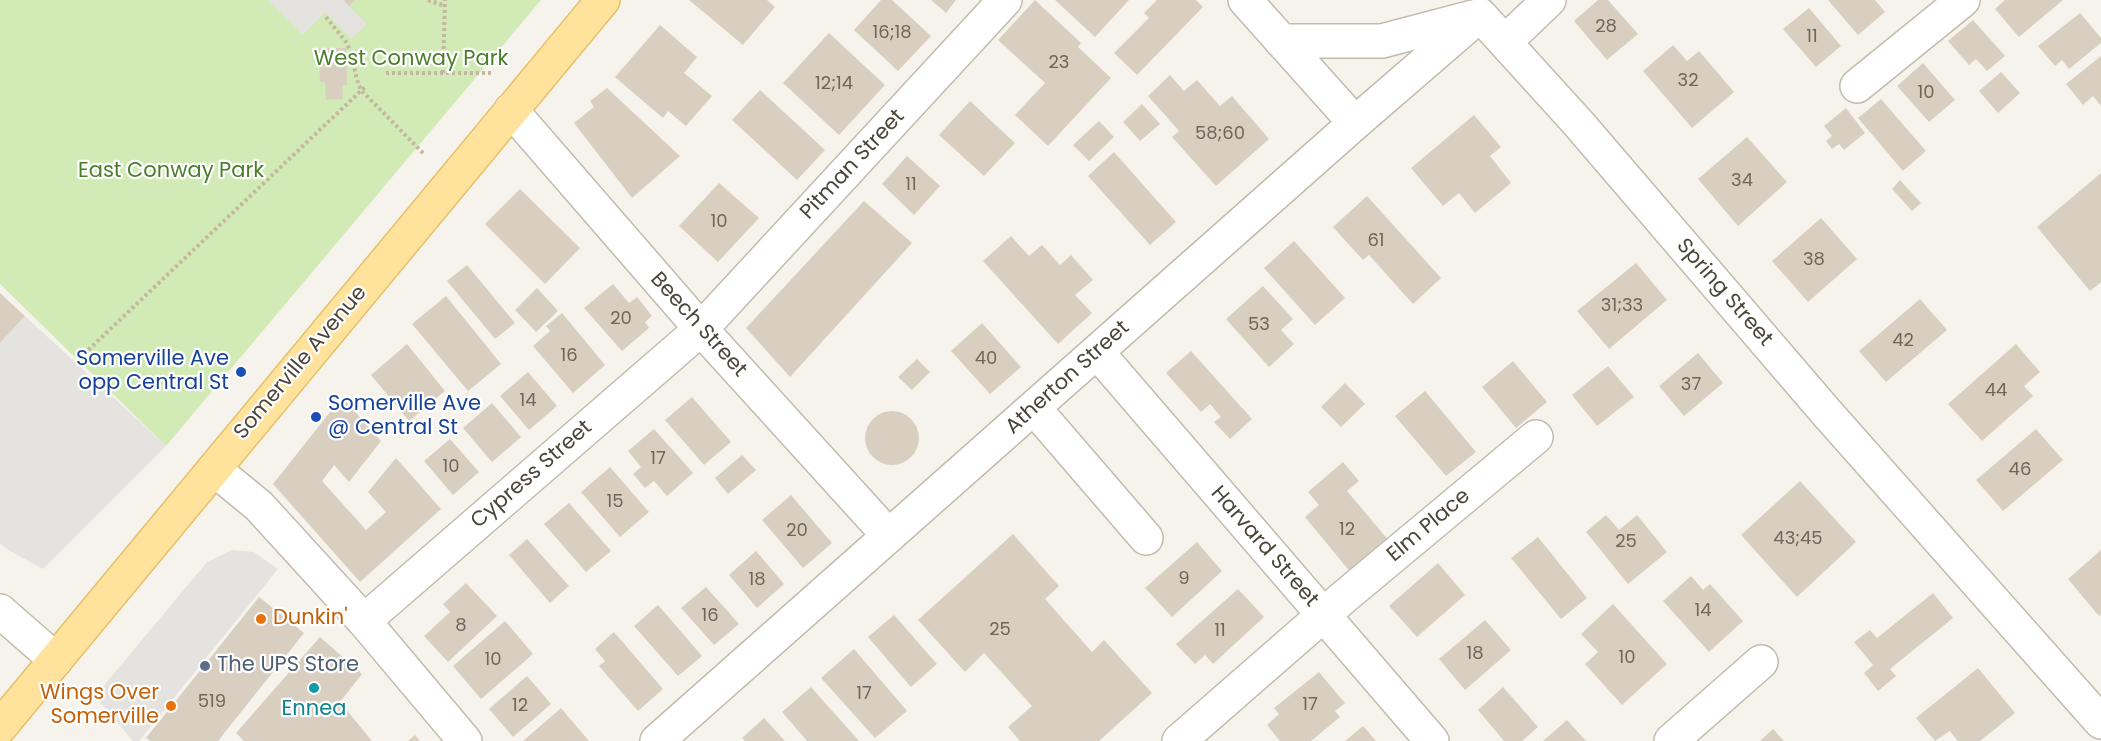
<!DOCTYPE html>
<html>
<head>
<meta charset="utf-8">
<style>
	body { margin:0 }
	canvas { display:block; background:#f6f3ec }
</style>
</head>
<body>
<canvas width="2101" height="741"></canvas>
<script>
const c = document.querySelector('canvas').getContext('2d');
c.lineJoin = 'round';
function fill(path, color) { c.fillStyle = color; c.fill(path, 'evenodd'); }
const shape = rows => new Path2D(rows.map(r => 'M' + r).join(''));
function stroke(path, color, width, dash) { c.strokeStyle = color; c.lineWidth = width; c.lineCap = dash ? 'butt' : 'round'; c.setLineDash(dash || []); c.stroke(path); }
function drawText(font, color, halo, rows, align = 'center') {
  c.font = font + ' Poppins,sans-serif'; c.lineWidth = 4.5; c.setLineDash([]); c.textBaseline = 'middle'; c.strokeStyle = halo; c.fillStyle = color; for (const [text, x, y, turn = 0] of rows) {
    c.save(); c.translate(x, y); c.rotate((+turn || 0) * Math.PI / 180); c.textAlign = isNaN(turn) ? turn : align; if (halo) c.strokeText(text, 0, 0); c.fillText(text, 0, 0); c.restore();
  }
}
const green = shape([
	[0,0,541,0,166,446,0,284]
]);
const parking = shape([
	[268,0,343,0,367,24,351,39,325,12,303,35],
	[25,316,166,446,43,569,10,551,0,543,0,343],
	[232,550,254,552,278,569,139,741,133,741,95,696,207,562]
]);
const building = shape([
	[343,0,355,0,349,6],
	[689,0,767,0,775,7,743,45],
	[881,0,892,0,931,36,898,71,854,30],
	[931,0,956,0,946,13],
	[1035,0,1081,43,1078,47,1111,78,1048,146,1015,115,1045,83,998,40],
	[1055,0,1129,0,1095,37],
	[1157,0,1196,0,1203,7,1137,75,1114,53,1149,18,1144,13],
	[1598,0,1608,0,1638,34,1607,60,1574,21],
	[1828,0,1875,0,1885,12,1858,35],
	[2005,0,2063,0,2019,37,1995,9],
	[1809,8,1841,46,1816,67,1783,29],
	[2080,13,2101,38,2101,43,2069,69,2062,60,2055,66,2038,46],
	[1973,20,2005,56,1987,71,1976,59,1969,65,1948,41],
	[660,25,697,57,684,73,712,96,686,126,668,111,663,118,615,77],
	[829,33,885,85,839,135,783,83],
	[1673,45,1687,61,1699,51,1734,92,1692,128,1643,71],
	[319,48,346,48,347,85,342,85,343,99,326,100,325,82,320,82],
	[2101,56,2101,106,2093,96,2083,105,2066,84],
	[1923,63,1955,100,1929,122,1897,86],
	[2001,72,2020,93,1998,113,1979,91],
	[1170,75,1184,91,1197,80,1220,106,1232,96,1269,139,1216,186,1172,137,1179,131,1148,96],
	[607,88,680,156,632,198,574,123,594,107,590,101],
	[760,90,825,150,797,180,732,120],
	[1881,99,1926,151,1903,171,1858,118],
	[970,101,1015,143,984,176,939,135],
	[1142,104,1160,124,1140,141,1123,122],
	[1846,108,1865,133,1844,150,1839,144,1832,149,1826,141,1832,136,1824,126],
	[1474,115,1501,147,1490,156,1511,183,1475,213,1459,193,1443,206,1411,168],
	[1099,121,1114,137,1089,161,1073,145],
	[1747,137,1787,182,1738,226,1698,179],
	[1114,152,1176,222,1150,245,1088,176],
	[907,156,940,186,914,215,882,184],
	[2101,173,2101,282,2090,291,2037,227],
	[1900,180,1921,203,1912,211,1892,189],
	[719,183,759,218,718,262,679,226],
	[520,189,580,248,545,284,485,224],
	[1367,196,1441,278,1413,304,1369,255,1363,260,1333,227],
	[864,201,912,243,790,377,746,328],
	[1821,218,1857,259,1808,302,1772,261],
	[1011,236,1029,256,1042,245,1060,265,1071,255,1093,280,1075,295,1092,313,1058,344,983,261],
	[1294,241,1345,298,1315,325,1264,268],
	[1636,263,1667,300,1609,349,1577,311],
	[467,265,515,323,495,339,447,281],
	[613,284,629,303,637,297,652,316,645,322,649,328,622,351,584,308],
	[1263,286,1293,319,1281,330,1294,344,1269,367,1226,319],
	[537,288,558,311,536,332,515,310],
	[0,293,25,316,0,343],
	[446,296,501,364,468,391,412,324],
	[1920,299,1947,330,1886,382,1859,351],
	[562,313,605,365,573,393,533,346,550,331,546,326],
	[982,323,1021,367,990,394,951,351],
	[407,344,445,391,409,421,371,375],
	[2016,344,2040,372,2024,386,2033,396,1982,441,1948,404],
	[1191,351,1252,419,1230,439,1214,422,1221,417,1210,404,1201,412,1166,373],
	[1698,353,1723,383,1684,416,1659,386],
	[917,359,930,372,912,390,898,377],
	[1513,361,1547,402,1516,428,1482,387],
	[1608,366,1634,397,1597,426,1572,395],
	[528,372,557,406,529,430,500,396],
	[1345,383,1365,404,1341,427,1321,407],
	[1425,391,1476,452,1446,476,1395,416],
	[342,397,381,441,349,482,334,465,322,481,366,530,386,512,368,492,396,458,441,509,360,582,273,484],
	[692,397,731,442,704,465,665,420],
	[492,403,521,437,492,462,463,428],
	'865 438a27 27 0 1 1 54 0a27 27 0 1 1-54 0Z',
	[654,429,693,473,667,496,654,481,645,488,633,474,641,467,628,451],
	[2036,429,2063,460,2003,511,1976,480],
	[450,439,479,472,453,495,424,461],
	[742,455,756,470,728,494,715,478],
	[1343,462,1359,481,1347,491,1390,542,1352,574,1305,517,1319,505,1308,492],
	[610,467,649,512,620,537,581,492],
	[1800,481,1856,542,1797,597,1741,535],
	[791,495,832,543,803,568,762,520],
	[569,503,611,551,586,572,544,524],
	[1606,515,1619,530,1637,515,1667,552,1628,584,1586,532],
	[1013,534,1059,586,1045,599,1092,652,1104,640,1152,693,1099,741,1020,741,1008,727,1032,706,984,653,965,672,918,620],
	[1538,537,1587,598,1561,619,1511,558],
	[527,539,569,586,550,603,509,555],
	[1197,542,1222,571,1172,617,1145,588],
	[2101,550,2101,614,2099,616,2068,579],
	[756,551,784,584,757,608,729,575],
	[1438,563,1465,595,1417,637,1389,606],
	[1691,576,1703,590,1710,584,1743,621,1709,652,1663,601],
	[466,583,497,616,448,662,424,636,450,612,443,604],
	[706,587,739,624,714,645,681,608],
	[1238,589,1264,617,1213,664,1205,655,1195,664,1176,644],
	[1933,593,1953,618,1890,669,1896,676,1878,691,1864,673,1873,665,1854,642,1870,630,1877,638],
	[259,597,304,633,218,741,150,741,146,738],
	[1613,604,1667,664,1622,705,1585,664,1598,652,1581,634],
	[658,605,702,656,678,676,634,626],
	[894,615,937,664,911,687,868,637],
	[1485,620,1511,650,1465,690,1439,659],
	[505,621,533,654,481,699,453,666],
	[614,632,663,689,638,711,599,666,605,661,595,649],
	[320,637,362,674,340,702,372,741,244,741,236,733],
	[854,649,907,711,875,738,821,678],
	[1978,668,2015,713,1980,741,1958,741,1950,731,1935,741,1916,718],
	[1319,672,1345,703,1335,711,1340,717,1311,741,1280,741,1267,725,1279,714,1274,708],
	[527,676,551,704,513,737,489,709],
	[811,687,859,741,807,741,782,712],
	[1503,687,1538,727,1522,741,1504,741,1478,710],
	[561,708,589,741,523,741],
	[764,718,785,741,745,741,742,738],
	[1567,720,1586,741,1543,741],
	[1363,726,1376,741,1345,741],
	[1773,729,1784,741,1760,741],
	[415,735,420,741,408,741]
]);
const path = shape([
	[428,0,445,6],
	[326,17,346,42,351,53,357,80,361,90,424,154],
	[386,73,491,73],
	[443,73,445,0],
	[84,354,366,86]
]);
const minor = shape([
	[1245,0,1355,123],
	[1480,15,1579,124,1826,412,2101,722],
	[1281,41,1382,41,1473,17],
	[1505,42,1549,0],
	[1857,86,1963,0],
	[511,110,701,329,889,536],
	[1097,352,1432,741],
	[1034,408,1146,538],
	[214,469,259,506,364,621,465,741],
	[0,611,56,660],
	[364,621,701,329,1005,0],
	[657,741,1355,123,1480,15],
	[1179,741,1344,597,1536,437],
	[1671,741,1761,662]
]);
const major = shape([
	[0,727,603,0]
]);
const markers = [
	[241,372,6,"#1a4fb4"],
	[316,417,6,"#1a4fb4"],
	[261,619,6,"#e8710a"],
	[205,666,6,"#5c6f8a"],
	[314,688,6,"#0f9aa8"],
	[171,706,6,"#e8710a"]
];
const numberNames = [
	["28",1606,27],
	["16;18",892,33],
	["11",1812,37],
	["23",1059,63],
	["32",1688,81],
	["12;14",834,84],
	["10",1926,93],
	["58;60",1220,134],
	["34",1742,181],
	["11",911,185],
	["10",719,222],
	["61",1376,241],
	["38",1814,260],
	["31;33",1622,306],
	["20",621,319],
	["53",1259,325],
	["42",1903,341],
	["16",569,356],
	["40",986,359],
	["37",1691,385],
	["44",1996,391],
	["14",528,401],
	["17",658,459],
	["10",451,467],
	["46",2020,470],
	["15",615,502],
	["12",1347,530],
	["20",797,531],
	["43;45",1798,539],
	["25",1626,542],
	["9",1184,579],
	["18",757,580],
	["14",1703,611],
	["16",710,616],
	["8",461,626],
	["25",1000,630],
	["11",1220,631],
	["18",1475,654],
	["10",1627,658],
	["10",493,660],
	["17",864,694],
	["519",212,702],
	["17",1310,705],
	["12",520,706]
];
const parkNames = [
	["West Conway Park",411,60],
	["East Conway Park",171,172]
];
const streetNames = [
	["Pitman Street",853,165,-47],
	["Spring Street",1724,293,49],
	["Beech Street",698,325,48],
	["Somerville Avenue",301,363,-50],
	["Atherton Street",1068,378,-42],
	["Cypress Street",532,475,-41],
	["Elm Place",1429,526,-40],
	["Harvard Street",1264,547,49]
];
const transitNames = [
	["Somerville Ave",229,360],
	["opp Central St",229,384],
	["Somerville Ave",328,405,"left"],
	["@ Central St",328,429,"left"]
];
const foodNames = [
	["Dunkin'",273,619],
	["Wings Over",159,694,"right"],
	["Somerville",159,718,"right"]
];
const serviceNames = [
	["The UPS Store",217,666]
];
const cultureNames = [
	["Ennea",314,710]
];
fill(green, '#d2eab5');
fill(parking, '#e5e3e0');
fill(building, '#d8cfc1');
stroke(minor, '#c2bbae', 36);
stroke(major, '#e6c16a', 36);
stroke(path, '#c4b79f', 4, [3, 3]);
stroke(minor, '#fff', 33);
stroke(major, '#ffe39c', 33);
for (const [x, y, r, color] of markers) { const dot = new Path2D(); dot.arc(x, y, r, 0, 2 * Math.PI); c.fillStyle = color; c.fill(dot); stroke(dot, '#fff', 2); }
drawText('18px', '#6e675b', null, numberNames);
drawText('21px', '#4a7f2a', '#fff', parkNames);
drawText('21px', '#4b4439', '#fff', streetNames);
drawText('21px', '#164399', '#fff', transitNames, 'right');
drawText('21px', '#c56008', '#fff', foodNames, 'left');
drawText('21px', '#4e5e75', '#fff', serviceNames, 'left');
drawText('21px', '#0d838f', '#fff', cultureNames);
</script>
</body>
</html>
